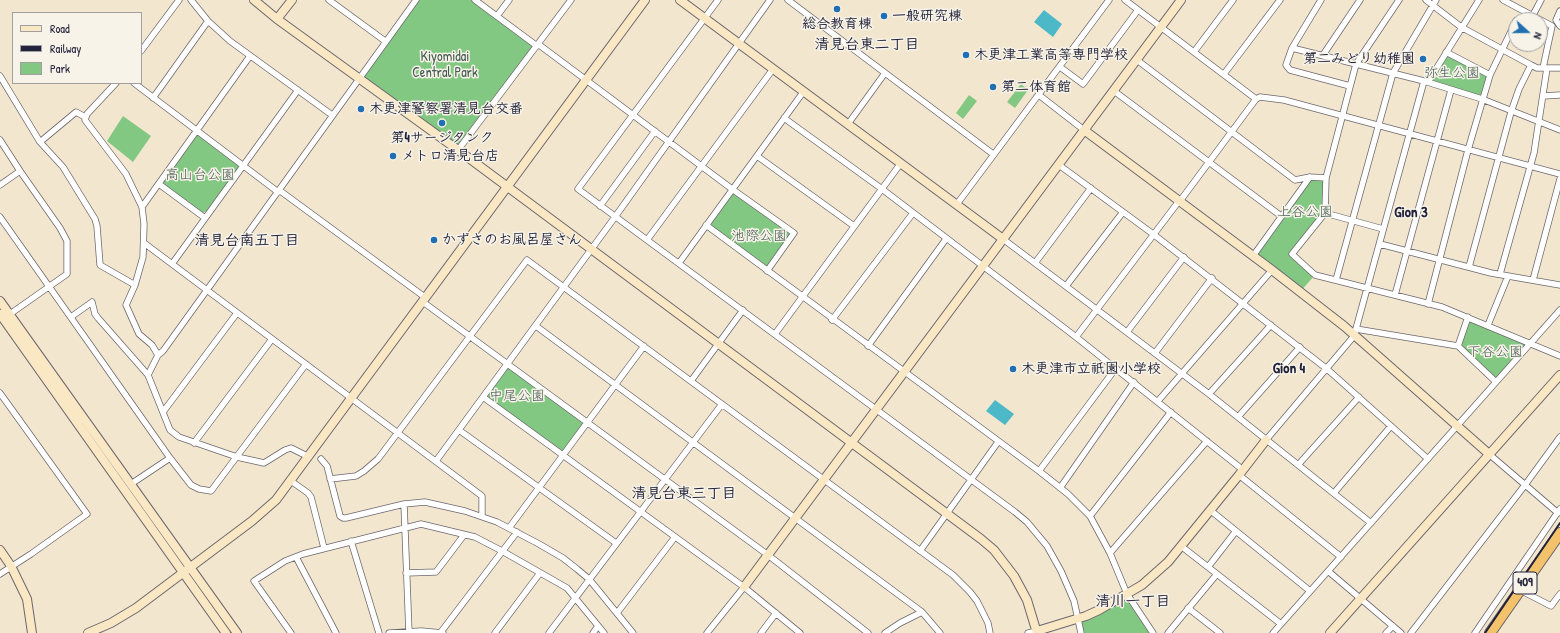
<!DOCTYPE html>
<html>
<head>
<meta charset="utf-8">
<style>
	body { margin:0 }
	#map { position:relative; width:1560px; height:633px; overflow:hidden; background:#f3e6ce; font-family:"Patrick Hand",sans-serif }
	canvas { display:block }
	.legend { position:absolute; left:12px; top:12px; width:130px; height:72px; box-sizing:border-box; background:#f7f3e8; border:1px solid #a29fa3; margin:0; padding:5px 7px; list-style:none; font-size:12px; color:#22223b }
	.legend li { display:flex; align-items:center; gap:8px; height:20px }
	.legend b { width:20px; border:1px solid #a29fa3 }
	.north { position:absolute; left:1508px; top:12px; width:40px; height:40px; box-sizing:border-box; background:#f7f3e8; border:1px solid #a29fa3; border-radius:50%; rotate:111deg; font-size:11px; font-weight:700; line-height:16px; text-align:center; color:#22223b }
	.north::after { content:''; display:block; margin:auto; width:14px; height:18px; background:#1f6fb2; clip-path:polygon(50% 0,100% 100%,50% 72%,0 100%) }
</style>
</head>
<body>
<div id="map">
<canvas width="1560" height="633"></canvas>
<ul class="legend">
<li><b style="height:5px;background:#fae7c3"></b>Road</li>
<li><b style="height:5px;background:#22223b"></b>Railway</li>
<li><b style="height:11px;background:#83c882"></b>Park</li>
</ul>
<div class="north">N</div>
</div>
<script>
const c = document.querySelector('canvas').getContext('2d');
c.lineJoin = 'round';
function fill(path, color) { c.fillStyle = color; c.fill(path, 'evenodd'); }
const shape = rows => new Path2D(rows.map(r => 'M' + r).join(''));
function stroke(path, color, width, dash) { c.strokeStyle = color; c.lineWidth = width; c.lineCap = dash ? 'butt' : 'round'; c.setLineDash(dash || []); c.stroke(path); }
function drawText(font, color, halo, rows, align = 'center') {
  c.font = font + ' "Patrick Hand","Klee One",sans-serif'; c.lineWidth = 3; c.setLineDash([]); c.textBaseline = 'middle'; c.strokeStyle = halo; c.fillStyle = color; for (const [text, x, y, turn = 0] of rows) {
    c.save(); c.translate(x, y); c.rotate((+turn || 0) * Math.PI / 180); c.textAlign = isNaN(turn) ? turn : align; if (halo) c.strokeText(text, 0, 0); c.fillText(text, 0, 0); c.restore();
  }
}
const green = shape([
	[419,0,471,0,533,46,458,147,361,78],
	[1446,52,1490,75,1482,99,1428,82],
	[1021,84,1028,90,1015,108,1007,102],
	[969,95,977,101,963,119,956,113],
	[123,116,151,136,133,162,107,141],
	[195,135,200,135,238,164,238,168,207,211,202,213,164,184,164,179],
	[1310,177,1326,178,1325,213,1292,254,1315,275,1300,292,1253,256],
	[732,189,794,233,767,271,706,225],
	[1468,317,1530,344,1496,382,1458,346],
	[508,364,588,423,564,456,483,397],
	[1127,594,1153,633,1081,633,1078,620]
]);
const water = shape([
	[1044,10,1062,24,1053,37,1034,22],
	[995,400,1014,414,1005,425,986,411]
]);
const street = shape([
	[191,0,208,21,230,41,332,115],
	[329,0,385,41],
	[475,0,537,46],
	[718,0,578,189,1015,512,1027,522,1047,546,1061,571,1074,601,1081,633],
	[788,0,993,154],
	[1125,0,1256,99],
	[1321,0,1292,48,1286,65,1290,70,1350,86],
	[1399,0,1356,64,1326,178,1325,213,1292,254,1315,275,1442,307,1560,356],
	[1426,0,1461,27,1531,65,1537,68,1560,68],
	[1503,0,1552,26,1543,68],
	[1560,11,1556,20,1560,26],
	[1533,15,1541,0],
	[497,16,509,0],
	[538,44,732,189,794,233,767,271],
	[1292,48,1424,81,1482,99,1560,130],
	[141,51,179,0],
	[1194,52,1233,0],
	[1446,52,1490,75],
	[1323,55,1360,0],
	[1137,60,1295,180,1310,177,1326,178],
	[1060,67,1083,84,1138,10],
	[1224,74,1280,0],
	[0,76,40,142,63,167,95,219,97,226,100,265,135,285],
	[1428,82,1479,0],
	[116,83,87,114,85,120,126,174,142,207,144,224,143,257,135,285,126,305,139,334,152,345,158,355],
	[134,83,278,192],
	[1114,91,1281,216],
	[1039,95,1084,130],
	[1543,96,1560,95],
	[153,98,208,21],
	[784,118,882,189,1076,337,1243,470],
	[848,124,885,73],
	[0,140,20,171,60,228,67,241,67,274,10,314],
	[40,142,76,112,85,117],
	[458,150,571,0],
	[757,156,854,226],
	[1059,165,1153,234,1327,369,1428,459],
	[159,184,205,218],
	[0,185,20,171],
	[279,190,426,298],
	[1180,201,1256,99,1260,97,1284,100,1560,174],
	[957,204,1109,0],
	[600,206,655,131],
	[142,207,250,56],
	[1325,213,1383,229],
	[0,217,170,458,191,485,199,489,211,491,306,364],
	[706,225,1039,471,1068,494,1090,516,1110,553,1127,594,1153,633],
	[1003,239,1209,394,1371,523],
	[647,240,773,69],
	[144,243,482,496,482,516],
	[1380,244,1491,273,1560,285],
	[1253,256,1310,177],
	[679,263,804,91],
	[1035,263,1091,188],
	[172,264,298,90],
	[1469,267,1511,112,1519,89,1531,65],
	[1500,274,1534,153,1547,68],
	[1336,280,1393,73,1436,0],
	[1533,280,1560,179],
	[1066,286,1123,212],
	[1395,295,1451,90],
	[423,302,768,555,868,633],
	[1428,304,1468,150,1490,75,1516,21],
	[71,317,92,302,95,314,98,318,148,375,170,430,179,437,237,457,264,463,285,450,291,448,309,457],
	[832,320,913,213],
	[1488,325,1508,276],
	[536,326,922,612,940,633],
	[1356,329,1458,346,1496,382],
	[1127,332,1184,257],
	[775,334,901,163],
	[1076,337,1179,201],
	[868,346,946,239],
	[1458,346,1468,317],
	[1155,353,1212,278],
	[148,375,158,355,163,351,416,0],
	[691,381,743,310],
	[0,393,87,514,31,554,0,574],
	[1209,394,1271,325],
	[483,397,744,587,800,633],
	[1158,401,1272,270],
	[163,412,237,313],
	[1238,417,1300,347],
	[459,430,616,543],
	[1266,440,1354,336,1424,81],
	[194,443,272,339],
	[1489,454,1558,513],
	[321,459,327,466,340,516,343,518,346,518,404,504,425,502,465,511,497,522,539,544,563,558,577,569,589,579,633,633],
	[436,461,615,217,770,0],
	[1298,465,1359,397],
	[1039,471,1116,368],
	[1239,475,1341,557],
	[330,479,356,476,364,471,378,459,527,260,953,575,970,592,977,601,988,623,990,633],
	[291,481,308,493,311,497,324,548],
	[131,484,170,458],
	[1060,488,1134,382],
	[1334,493,1391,426],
	[404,504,409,633],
	[1210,510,1310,591],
	[1090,516,1171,412],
	[509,528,644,346],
	[351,541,379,633],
	[1181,546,1281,624],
	[920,551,998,442],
	[1110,553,1207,441],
	[296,557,336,633],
	[1208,567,1236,531],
	[1328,571,1401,633],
	[406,573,436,572,464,535],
	[1520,590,1551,606,1560,594],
	[1188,608,1220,633],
	[617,613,675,537],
	[441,632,517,532],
	[291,633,254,581,285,561,303,554,421,524,475,537,502,551,567,588,604,633],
	[389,633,421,631,443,633],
	[495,633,540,573],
	[549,633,722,404],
	[593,633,598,626],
	[707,633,744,587],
	[761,633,776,613],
	[885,633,900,623,922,612],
	[1028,633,1037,631],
	[1168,633,1217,574],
	[1273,633,1560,310],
	[1386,633,1393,626],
	[1411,633,1525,485,1560,437],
	[1475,633,1560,509]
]);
const secondary = shape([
	[254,0,277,19,458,150,981,539,994,550,1014,576,1027,600,1037,633],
	[680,0,1003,239],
	[277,19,292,0],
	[1084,130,1272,270,1344,326,1489,454],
	[0,301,237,633],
	[0,314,226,633],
	[0,550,11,566,27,599,32,633],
	[744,587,1181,0],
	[1037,631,1086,616,1099,610,1142,585,1168,562,1239,475,1266,440],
	[88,633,111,623,136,608,252,521,276,500,645,0],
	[1330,633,1560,375]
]);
const highway = shape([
	[1490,633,1560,533]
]);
const rail = shape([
	[1485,633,1560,523]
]);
const markers = [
	[837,9,4,"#1f6fb2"],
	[884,16,4,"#1f6fb2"],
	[966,55,4,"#1f6fb2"],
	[1423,59,4,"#1f6fb2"],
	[993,87,4,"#1f6fb2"],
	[361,109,4,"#1f6fb2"],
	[442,123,4,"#1f6fb2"],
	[393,156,4,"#1f6fb2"],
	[434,240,4,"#1f6fb2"],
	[1013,369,4,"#1f6fb2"]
];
const shields = [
	[1525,583,24]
];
const shieldNames = [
	["409",1525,583]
];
const poiNames = [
	["一般研究棟",892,16],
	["総合教育棟",837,24,"center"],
	["木更津工業高等専門学校",974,55],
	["第二みどり幼稚園",1415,59,"right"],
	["第二体育館",1001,87],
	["木更津警察署清見台交番",369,109],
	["第4サージタンク",442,138,"center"],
	["メトロ清見台店",401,156],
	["かずさのお風呂屋さん",442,240],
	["木更津市立祇園小学校",1021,369]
];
const parkNames = [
	["Kiyomidai",445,57],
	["Central Park",445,73],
	["弥生公園",1452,73],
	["高山台公園",200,175],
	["上谷公園",1305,212],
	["池際公園",759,236],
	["下谷公園",1495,352],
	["中尾公園",517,396]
];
const neighbourhoodNames = [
	["清見台東二丁目",867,45],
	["Gion 3",1411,213],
	["清見台南五丁目",247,241],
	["Gion 4",1289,369],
	["清見台東三丁目",684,494],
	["清川一丁目",1133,602]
];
fill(green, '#83c882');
fill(water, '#4cb8c8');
stroke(street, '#6b676e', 7);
stroke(secondary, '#6b676e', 10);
stroke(highway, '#6b676e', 12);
stroke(street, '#fff', 5.5);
stroke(secondary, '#fae7c3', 8);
stroke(highway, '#f3c26a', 10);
stroke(rail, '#22223b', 2);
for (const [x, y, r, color] of markers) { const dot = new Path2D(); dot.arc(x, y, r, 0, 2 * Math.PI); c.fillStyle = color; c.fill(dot); stroke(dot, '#f7f3e8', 1.5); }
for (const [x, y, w] of shields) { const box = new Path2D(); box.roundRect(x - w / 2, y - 11, w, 22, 3); c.fillStyle = '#f7f3e8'; c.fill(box); stroke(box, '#22223b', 1); }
drawText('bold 13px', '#22223b', null, shieldNames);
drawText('bold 14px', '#22223b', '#f7f3e8', poiNames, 'left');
drawText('14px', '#445c54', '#f7f3e8', parkNames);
drawText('bold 15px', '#22223b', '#f7f3e8', neighbourhoodNames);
</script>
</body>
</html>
